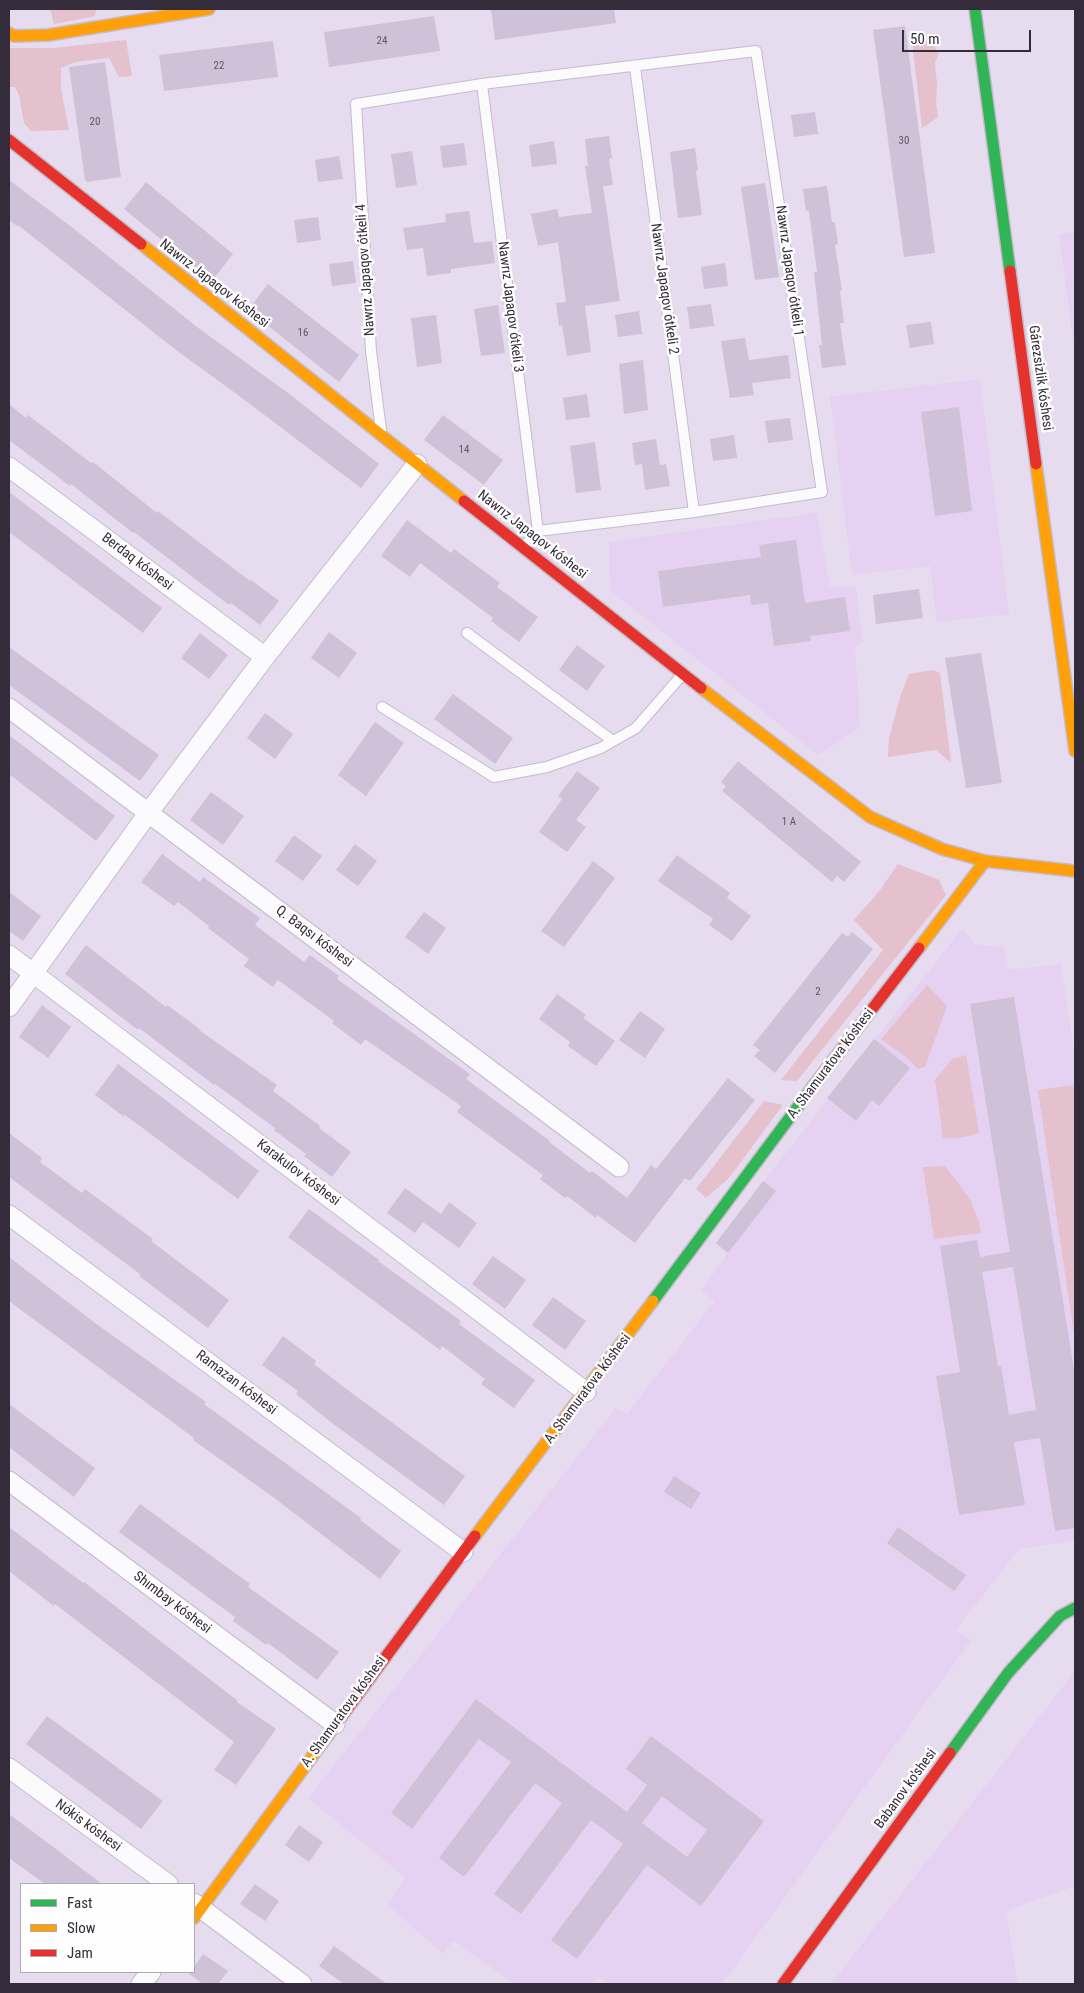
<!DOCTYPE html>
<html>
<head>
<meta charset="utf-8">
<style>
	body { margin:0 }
	#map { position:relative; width:1084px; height:1993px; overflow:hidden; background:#e7dbef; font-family:"Roboto Condensed",sans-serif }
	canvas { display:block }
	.frame { position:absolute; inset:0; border:10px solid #342c3a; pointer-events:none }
	.legend { position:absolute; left:20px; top:1883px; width:175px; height:90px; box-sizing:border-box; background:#fefefe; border:1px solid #adaab0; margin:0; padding:6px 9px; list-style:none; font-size:15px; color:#342c3a }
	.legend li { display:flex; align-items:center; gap:10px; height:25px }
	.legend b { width:25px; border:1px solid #adaab0 }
	.scale { position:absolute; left:902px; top:30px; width:129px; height:22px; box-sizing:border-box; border:2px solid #342c3a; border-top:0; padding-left:6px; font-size:15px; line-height:18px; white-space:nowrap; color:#342c3a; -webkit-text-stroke:4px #fefefe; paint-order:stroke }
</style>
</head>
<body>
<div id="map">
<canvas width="1084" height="1993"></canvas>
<div class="frame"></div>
<ul class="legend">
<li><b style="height:6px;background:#30b455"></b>Fast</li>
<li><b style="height:6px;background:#ff9f0a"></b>Slow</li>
<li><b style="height:6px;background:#e5322d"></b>Jam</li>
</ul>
<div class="scale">50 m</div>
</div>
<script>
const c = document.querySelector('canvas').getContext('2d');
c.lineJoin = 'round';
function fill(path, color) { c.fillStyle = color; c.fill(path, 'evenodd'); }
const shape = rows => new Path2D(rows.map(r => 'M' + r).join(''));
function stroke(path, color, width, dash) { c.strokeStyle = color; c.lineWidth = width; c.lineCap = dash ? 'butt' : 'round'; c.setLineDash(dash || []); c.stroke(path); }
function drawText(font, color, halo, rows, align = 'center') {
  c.font = font + ' "Roboto Condensed",sans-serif'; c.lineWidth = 5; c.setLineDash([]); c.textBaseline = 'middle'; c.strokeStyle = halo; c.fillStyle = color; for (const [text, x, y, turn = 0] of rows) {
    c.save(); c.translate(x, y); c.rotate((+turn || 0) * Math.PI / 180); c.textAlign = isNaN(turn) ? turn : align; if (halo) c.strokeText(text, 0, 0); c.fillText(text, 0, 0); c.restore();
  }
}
const built = shape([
	[1075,232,1075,355,1059,234],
	[980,379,1009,614,937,622,930,566,852,575,830,397],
	[817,513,830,587,856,587,863,642,855,647,860,727,818,755,610,590,609,542],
	[962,929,976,945,1004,947,1007,970,1061,964,1075,1059,1075,1540,1019,1549,956,1630,971,1640,722,1984,608,1984,598,1977,592,1984,515,1984,453,1941,443,1954,387,1904,406,1878,308,1798,616,1408,627,1414,715,1301,701,1291,728,1253,715,1243],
	[1075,1671,1075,1886,1006,1911,1018,1984,831,1984]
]);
const green = shape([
	[50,9,96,9,95,16,54,24],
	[911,32,932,44,939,53,935,63,937,85,936,102,938,117,922,128],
	[126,40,132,76,119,77,109,58,75,62,61,68,61,89,69,130,31,131,24,123,19,95,15,87,9,87,9,48,54,48],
	[933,670,940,673,951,763,936,750,888,757,889,738,900,697,909,674],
	[898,864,939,880,946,895,797,1081,781,1080,883,950,854,920,880,890],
	[927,985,947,1006,925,1067,918,1069,906,1057,881,1039],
	[966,1055,979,1132,974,1135,957,1138,943,1138,935,1080,952,1059],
	[1073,1085,1075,1103,1075,1341,1038,1090],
	[764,1101,783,1105,729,1178,706,1198,696,1189],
	[945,1166,970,1199,979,1222,981,1233,934,1239,923,1167]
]);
const building = shape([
	[491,9,614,9,616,23,495,40],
	[434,16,440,51,329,67,324,32],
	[905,26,935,253,904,257,873,30],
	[273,41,278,77,164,91,159,55],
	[105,62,121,177,87,182,85,180,69,67],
	[815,112,818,134,794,137,791,115],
	[609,136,612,158,609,159,613,185,603,186,620,301,585,306,591,352,567,356,562,325,559,326,556,303,566,302,558,242,538,246,531,214,557,209,559,217,592,213,585,166,588,166,585,139],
	[554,141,557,164,532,167,529,145],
	[464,143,467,165,443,168,440,146],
	[695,148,698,171,696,171,702,215,678,218,670,152],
	[412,151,417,185,396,188,391,154],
	[339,156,343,179,318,182,315,160],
	[9,180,73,228,197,327,288,393,379,464,361,488,238,395,176,350,18,225,17,226,9,220],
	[146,182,233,254,212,281,124,209],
	[765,183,779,277,755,280,741,187],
	[827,186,832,222,835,222,838,244,835,245,842,291,840,291,844,323,840,323,846,365,822,368,819,345,822,345,814,272,817,272,809,211,806,211,803,189],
	[469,211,474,243,492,241,495,263,451,269,451,273,427,276,423,248,407,250,403,228,446,222,445,214],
	[318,217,321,240,297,243,294,220],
	[353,261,356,283,332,286,329,264],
	[725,263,728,286,704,289,701,267],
	[268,284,359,355,339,382,248,310],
	[711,304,714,326,690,329,687,307],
	[498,305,505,353,481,356,474,309],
	[639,311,642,334,618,337,615,315],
	[436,315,442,363,417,367,411,318],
	[931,322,934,344,910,348,906,325],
	[745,338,749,360,788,355,791,378,752,383,754,395,730,398,721,341],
	[643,360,648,410,624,414,619,364],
	[587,394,590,417,566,420,563,398],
	[9,404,26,418,28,415,91,463,93,462,157,513,158,511,250,581,251,580,279,601,260,625,231,603,229,605,134,532,133,533,71,484,70,486,9,440],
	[959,407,972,511,935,516,921,412],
	[443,415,503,460,484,485,424,440],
	[790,418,793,440,768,443,765,421],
	[734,435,737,458,713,461,710,439],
	[656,439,660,465,666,464,670,486,645,490,642,464,635,465,632,443],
	[595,442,601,490,576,493,570,446],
	[9,492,162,608,143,633,9,532],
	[407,520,451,553,454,549,500,583,497,587,538,617,519,642,491,621,493,618,420,563,410,577,381,556],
	[796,540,805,603,845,597,850,631,810,636,811,641,774,646,768,603,751,605,750,595,663,607,658,571,761,557,759,545],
	[919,589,923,618,876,624,873,595],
	[329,632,357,653,339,678,311,658],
	[200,633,228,655,209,679,181,658],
	[577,645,605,666,587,691,559,670],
	[9,647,159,755,140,781,9,685],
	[981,653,1002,783,966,788,945,658],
	[453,694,513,738,495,764,434,719],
	[265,713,293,734,275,759,247,738],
	[375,722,404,743,366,796,338,775],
	[9,735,115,816,96,841,9,774],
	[738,761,861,862,844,882,837,876,832,882,722,791,726,786,721,782],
	[577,771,600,788,576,820,586,827,567,852,539,832,562,799,558,796],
	[211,792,244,816,223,845,190,820],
	[294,835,322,856,303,881,275,861],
	[355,844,377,861,358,886,336,870],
	[162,854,200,882,203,877,260,918,255,925,304,962,310,955,339,976,337,979,470,1074,466,1079,550,1141,549,1142,590,1173,592,1171,627,1198,651,1165,656,1169,728,1078,755,1100,690,1181,685,1178,635,1243,597,1215,596,1218,567,1196,565,1198,540,1179,543,1175,457,1112,461,1106,365,1039,361,1045,332,1023,334,1021,278,980,273,987,244,966,249,959,208,928,209,926,178,902,174,906,141,882],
	[677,855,730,893,727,898,751,916,732,941,709,925,713,919,658,881],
	[593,861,615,878,564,947,541,931],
	[9,892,41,916,23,941,9,931],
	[424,912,446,928,428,954,405,937],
	[852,932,873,949,775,1073,754,1056,760,1050,753,1045,842,933,848,937],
	[86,945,166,1007,167,1005,200,1029,199,1030,277,1085,273,1091,320,1126,319,1128,351,1152,332,1177,304,1156,306,1154,274,1130,275,1128,215,1084,214,1085,139,1028,138,1030,65,974],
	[557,994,586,1015,583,1018,615,1041,596,1066,568,1046,570,1042,539,1019],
	[1014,997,1075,1376,1075,1528,1055,1531,1040,1438,1014,1442,1025,1505,959,1515,936,1376,960,1372,940,1246,977,1240,980,1257,1010,1252,970,1004],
	[1013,1267,1036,1410,1009,1415,1001,1366,998,1366,982,1272],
	[42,1005,71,1027,48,1058,19,1037],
	[640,1011,665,1029,645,1058,619,1040],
	[874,1039,910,1068,879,1106,872,1100,856,1121,827,1098],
	[118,1064,259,1171,238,1199,125,1115,123,1116,95,1095],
	[9,1133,42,1158,40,1162,82,1193,85,1189,153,1239,151,1241,229,1300,208,1328,139,1276,140,1274,9,1177],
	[763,1181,776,1191,728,1253,716,1243],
	[405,1188,441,1214,449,1202,477,1223,459,1248,423,1222,415,1233,387,1213],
	[309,1209,379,1260,378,1261,461,1321,459,1324,535,1380,514,1408,481,1384,485,1379,442,1346,440,1350,288,1237],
	[493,1256,526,1280,505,1309,472,1284],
	[9,1257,99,1326,206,1402,204,1404,361,1518,360,1520,401,1551,380,1579,273,1497,193,1440,194,1438,9,1301],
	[553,1297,586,1321,565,1350,532,1325],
	[283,1336,316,1361,314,1364,349,1391,465,1476,444,1505,332,1423,296,1394,298,1391,262,1365],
	[9,1404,95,1468,74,1497,9,1447],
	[674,1476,701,1493,691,1509,664,1492],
	[140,1504,250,1584,248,1587,339,1652,317,1680,268,1643,266,1645,233,1621,235,1617,119,1532],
	[9,1527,83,1583,84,1582,238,1701,237,1702,276,1729,236,1785,214,1770,234,1742,55,1604,54,1606,9,1571],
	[898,1527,966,1575,954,1591,887,1543],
	[476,1699,627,1812,647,1785,626,1769,651,1736,764,1821,701,1906,647,1865,577,1959,551,1940,623,1844,591,1820,521,1914,494,1894,562,1803,535,1783,464,1877,439,1858,511,1762,479,1739,412,1829,391,1813],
	[662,1796,707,1830,687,1857,642,1823],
	[47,1716,163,1801,141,1829,26,1744],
	[9,1814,56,1849,102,1884,45,1884,9,1858],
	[299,1825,323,1842,309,1862,285,1845],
	[255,1884,279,1901,265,1921,240,1904],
	[334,1946,387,1984,344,1984,319,1966],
	[203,1954,228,1971,218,1984,203,1984,189,1974,191,1972,194,1972,194,1967]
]);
const lane = shape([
	[635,67,694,512],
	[482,84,538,531],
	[381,430,371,351,356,104,482,84,756,51,822,492,694,512,538,531,524,547],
	[467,633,613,741],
	[382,707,494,777,547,767,601,748,636,728,682,675]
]);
const street = shape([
	[9,467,265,657],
	[9,708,619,1167],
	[9,955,586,1392],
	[9,1007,149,812,265,657,417,464],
	[9,1215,463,1552],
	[9,1481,335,1724],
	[9,1768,168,1884],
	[194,1903,302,1984],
	[141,1984,151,1972]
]);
const fast = shape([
	[975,9,1010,271],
	[653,1301,814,1085],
	[950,1753,1008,1673,1060,1616,1075,1608]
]);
const slow = shape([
	[9,33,14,36,48,35,209,9],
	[141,244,464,501],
	[1036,464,1075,751],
	[701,688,870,817,942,849,985,861,1075,871],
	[919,948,985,861],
	[475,1536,653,1301],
	[194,1918,328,1735]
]);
const jam = shape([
	[9,140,141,244],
	[1010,271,1036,464],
	[464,501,701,688],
	[814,1085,919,948],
	[328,1735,475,1536],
	[783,1984,950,1753]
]);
const numberNames = [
	["24",382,41],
	["22",219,66],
	["20",95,122],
	["30",904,141],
	["16",303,333],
	["14",464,450],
	["1 А",789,822],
	["2",818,992]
];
const streetNames = [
	["Nawrız Japaqov ótkeli 4",366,270,-94],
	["Nawrız Japaqov ótkeli 1",789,271,82],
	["Nawrız Japaqov kóshesi",214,284,38],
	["Nawrız Japaqov ótkeli 2",664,289,82],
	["Nawrız Japaqov ótkeli 3",510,307,83],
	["Gárezsizlik kóshesi",1040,378,82],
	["Nawrız Japaqov kóshesi",532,535,38],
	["Berdaq kóshesi",137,562,37],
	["Q. Baqsı kóshesi",314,937,37],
	["A. Shamuratova kóshesi",831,1064,-53],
	["Karakulov kóshesi",298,1173,37],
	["Ramazan kóshesi",236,1383,37],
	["A. Shamuratova kóshesi",588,1389,-53],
	["Shımbay kóshesi",172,1603,37],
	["A. Shamuratova kóshesi",344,1712,-54],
	["Babanov ko'shesi",906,1789,-54],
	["Nókis kóshesi",88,1826,36]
];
fill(built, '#e5d2f2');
fill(green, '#e5c0cd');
fill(building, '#cfc1d8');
stroke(lane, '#c4bcca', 12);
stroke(street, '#c4bcca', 21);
stroke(fast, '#c4bcca', 14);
stroke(slow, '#c4bcca', 14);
stroke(jam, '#c4bcca', 14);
stroke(lane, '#fbfafd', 10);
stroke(street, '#fbfafd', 19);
stroke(fast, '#30b455', 11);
stroke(slow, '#ff9f0a', 11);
stroke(jam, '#e5322d', 11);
drawText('11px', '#5f5666', null, numberNames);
drawText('14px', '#342c3a', '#fefefe', streetNames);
</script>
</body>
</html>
